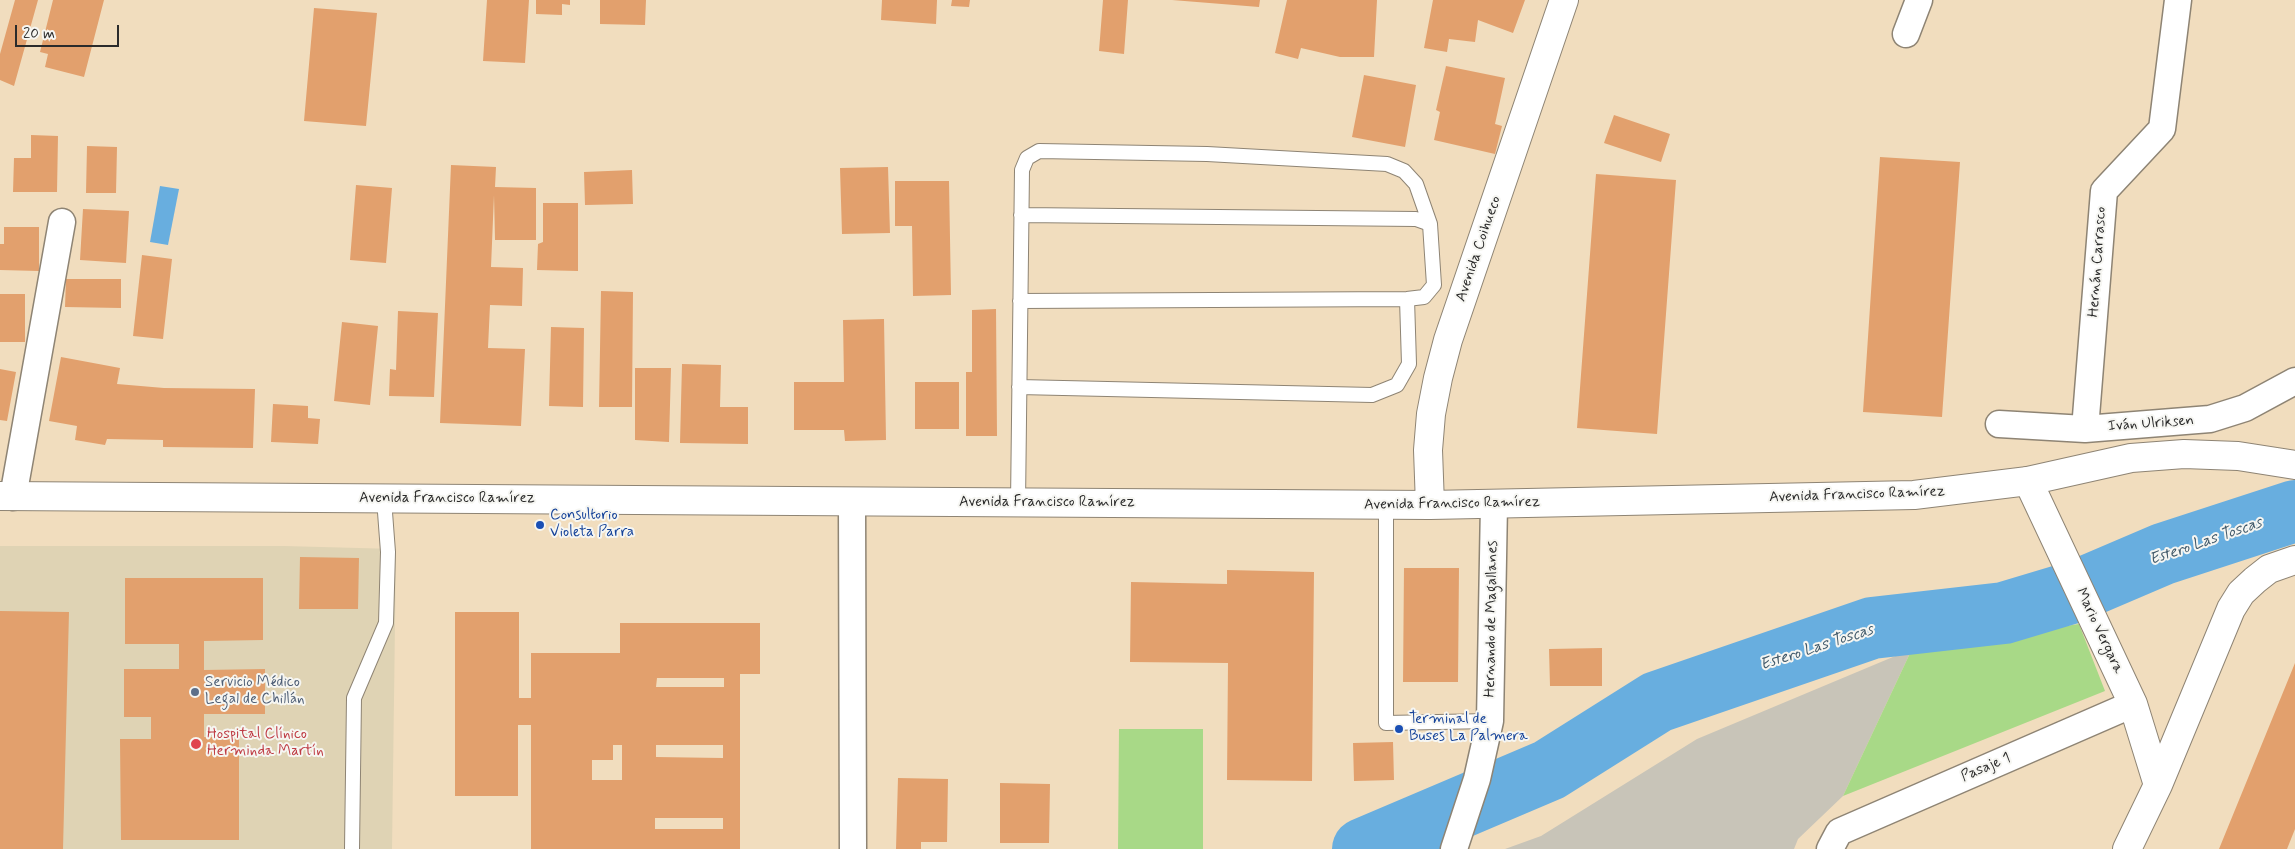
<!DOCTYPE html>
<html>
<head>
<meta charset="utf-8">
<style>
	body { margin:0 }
	#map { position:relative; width:2295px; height:849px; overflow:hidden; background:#f1ddbe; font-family:Mynerve,sans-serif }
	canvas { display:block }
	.scale { position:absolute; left:15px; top:25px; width:104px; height:22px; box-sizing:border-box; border:2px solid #2b2b2b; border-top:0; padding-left:6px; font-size:15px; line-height:18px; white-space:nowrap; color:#2b2b2b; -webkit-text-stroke:4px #f6f6f2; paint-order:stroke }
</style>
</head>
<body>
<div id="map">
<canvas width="2295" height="849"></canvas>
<div class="scale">20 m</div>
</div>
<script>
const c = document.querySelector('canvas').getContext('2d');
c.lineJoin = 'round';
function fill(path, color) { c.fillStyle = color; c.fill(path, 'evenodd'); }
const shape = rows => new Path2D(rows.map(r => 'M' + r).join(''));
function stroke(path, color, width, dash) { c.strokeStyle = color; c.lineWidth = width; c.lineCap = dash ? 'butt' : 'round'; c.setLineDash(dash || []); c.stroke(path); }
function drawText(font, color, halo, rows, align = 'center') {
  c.font = font + ' Mynerve,sans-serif'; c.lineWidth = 4; c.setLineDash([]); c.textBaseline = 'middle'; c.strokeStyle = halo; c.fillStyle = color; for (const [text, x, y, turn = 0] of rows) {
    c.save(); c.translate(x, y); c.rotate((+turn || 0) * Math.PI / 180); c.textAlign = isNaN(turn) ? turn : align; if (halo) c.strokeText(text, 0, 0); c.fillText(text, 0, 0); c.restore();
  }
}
const built = shape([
	[0,546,284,546,396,549,392,849,0,849]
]);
const industrial = shape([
	[1912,649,1843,796,1798,839,1794,849,1505,849,1541,836,1697,739]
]);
const green = shape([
	[2079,624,2105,691,1843,796,1912,649],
	[1119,729,1203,729,1203,849,1118,849]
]);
const water = shape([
	[160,186,179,189,168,245,150,242]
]);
const river = shape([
	[1363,849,1549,770,1657,702,1872,628,2004,613,2074,592,2163,554,2295,511]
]);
const building = shape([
	[15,0,38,0,14,86,0,80,0,54],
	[53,0,104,0,84,77,45,67,48,54,40,52],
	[487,0,529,0,525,63,483,61],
	[536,0,570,0,570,5,562,4,562,15,536,14],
	[600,0,646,0,645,25,600,24],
	[882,0,937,0,936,24,881,20],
	[952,0,970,0,969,7,951,6],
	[1103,0,1128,0,1124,54,1099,51],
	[1172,0,1260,0,1259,7],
	[1287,0,1377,0,1374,57,1340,57,1301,48,1298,59,1275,53],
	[1433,0,1525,0,1513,33,1478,20,1475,42,1449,39,1447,52,1424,48],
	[314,8,377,13,366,126,304,121],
	[1446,66,1505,78,1495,124,1502,126,1495,154,1434,140,1440,112,1436,110],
	[1364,75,1416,85,1405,147,1352,137],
	[1614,115,1670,134,1661,162,1604,143],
	[31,135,58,136,57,192,13,192,14,158,31,158],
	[87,146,117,147,116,193,86,193],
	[1880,157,1960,162,1942,417,1863,412],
	[451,165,496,167,495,187,536,188,536,240,495,240,494,195,491,267,523,268,522,306,490,305,488,348,525,349,521,426,440,423],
	[888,167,890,233,842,234,840,168],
	[632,170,633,204,585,205,584,172],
	[1596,174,1676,180,1657,434,1577,428],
	[895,181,949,181,951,295,913,296,912,226,895,226],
	[356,185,392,188,386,263,350,260],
	[543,203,578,203,578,271,537,270,538,244,543,242],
	[83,209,129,211,126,263,80,260],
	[4,227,39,227,39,271,0,270,0,244,4,244],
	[142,255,172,259,163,339,133,336],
	[66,279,121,279,121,308,65,307],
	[601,291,633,292,632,407,599,407],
	[0,294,25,294,25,342,0,342],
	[996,309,997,436,966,436,966,372,972,372,972,310],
	[398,311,438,313,434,397,389,396,390,369,396,370],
	[884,319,886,440,845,441,844,430,794,430,794,382,844,382,843,320],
	[342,322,378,326,370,405,334,401],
	[551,327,584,328,583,407,549,406],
	[61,357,120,368,117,384,164,388,255,389,253,448,163,447,163,440,107,439,105,445,75,440,77,426,49,421],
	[682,364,721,365,720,407,748,407,748,444,680,443],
	[635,368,671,368,669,442,635,440],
	[0,369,16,372,7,421,0,420],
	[915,382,959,382,959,429,915,429],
	[273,404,308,406,308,418,320,419,318,444,271,442],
	[300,557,359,558,358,609,299,609],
	[1404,568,1459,568,1458,682,1403,682],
	[1227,570,1314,572,1312,781,1227,780,1228,663,1130,662,1131,582,1227,584],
	[125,578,263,578,263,640,204,641,204,670,265,669,265,714,204,714,204,737,239,737,239,840,121,840,120,739,151,739,151,717,124,717,124,669,179,669,179,644,125,644],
	[0,611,69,612,63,849,0,849],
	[455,612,519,612,519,698,531,698,531,653,620,653,620,623,760,623,760,674,740,674,740,849,531,849,531,725,518,725,518,796,455,796],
	[657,678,724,678,724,687,656,687],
	[613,745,622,745,622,780,592,780,592,760,613,760],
	[656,745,723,745,723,758,656,757],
	[655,818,723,818,723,829,655,829],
	[1602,648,1602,686,1550,686,1549,649],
	[2295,663,2295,829,2287,849,2219,849],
	[1393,742,1394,780,1354,781,1353,743],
	[898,778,948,779,947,842,921,842,921,849,896,849],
	[1000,783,1050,784,1049,843,1000,843]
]);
const service = shape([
	[1020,301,1407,299,1424,297,1434,285,1430,224,1416,219,1021,215],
	[1019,387,1372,395,1397,385,1409,364,1407,299],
	[1018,503,1022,170,1027,158,1039,151,1207,154,1387,164,1404,171,1416,184,1430,224],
	[1386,505,1386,723,1490,721],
	[352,849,354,698,386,623,388,552,384,499]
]);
const minor = shape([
	[1906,34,1919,0],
	[1999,424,2085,429,2210,419,2245,408,2295,381],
	[2085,429,2104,191,2162,129,2178,0],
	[13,497,62,222],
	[852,502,853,849],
	[1454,849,1477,779,1490,721,1494,504],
	[1830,849,1839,832,2133,704]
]);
const tertiary = shape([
	[2028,481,2133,704,2158,785],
	[2127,849,2158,785,2231,609,2241,593,2255,580,2269,569,2295,560]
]);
const secondary = shape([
	[0,496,1430,505,1914,495,2028,481,2131,458,2184,454,2238,456,2295,465],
	[1430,505,1428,450,1431,414,1438,378,1448,340,1564,0]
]);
const markers = [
	[540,525,5,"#1a4fb4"],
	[195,692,5,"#5c6f8a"],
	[1399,729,5,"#1a4fb4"],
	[196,744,6,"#e0444e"]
];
const streetNames = [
	["Avenida Coihueco",1479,249,-71],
	["Hernán Carrasco",2098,262,-86],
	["Iván Ulriksen",2151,424,-4],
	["Avenida Francisco Ramírez",1857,495,-2],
	["Avenida Francisco Ramírez",447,499],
	["Avenida Francisco Ramírez",1047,503],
	["Avenida Francisco Ramírez",1452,504,-1],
	["Hernando de Magallanes",1492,619,-89],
	["Mario Vergara",2099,631,65],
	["Pasaje 1",1986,768,-23]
];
const transitNames = [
	["Consultorio",550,516],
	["Violeta Parra",550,533],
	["Terminal de",1409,720],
	["Buses La Palmera",1409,737]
];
const serviceNames = [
	["Servicio Médico",205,683],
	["Legal de Chillán",205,700]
];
const healthNames = [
	["Hospital Clínico",207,735],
	["Herminda Martín",207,752]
];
const waterNames = [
	["Estero Las Toscas",2206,542,-19],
	["Estero Las Toscas",1817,648,-18]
];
fill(built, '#dfd3b4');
fill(industrial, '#c8c4b8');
fill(green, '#a8d987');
fill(water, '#68aedf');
stroke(river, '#68aedf', 62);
fill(building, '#e2a06d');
stroke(service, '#8e8474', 16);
stroke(minor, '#8e8474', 29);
stroke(tertiary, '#8e8474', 30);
stroke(secondary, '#8e8474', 30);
stroke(service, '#fff', 14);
stroke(minor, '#fff', 26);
stroke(tertiary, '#fff', 28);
stroke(secondary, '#fff', 28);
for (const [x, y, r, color] of markers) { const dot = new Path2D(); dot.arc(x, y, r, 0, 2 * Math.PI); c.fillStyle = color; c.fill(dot); stroke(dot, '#f6f6f2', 2); }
drawText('15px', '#2b2b2b', '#f6f6f2', streetNames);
drawText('15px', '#164399', '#f6f6f2', transitNames, 'left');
drawText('15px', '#4e5e75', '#f6f6f2', serviceNames, 'left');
drawText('15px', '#be3a42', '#f6f6f2', healthNames, 'left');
drawText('italic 16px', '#40596a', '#f6f6f2', waterNames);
</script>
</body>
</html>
